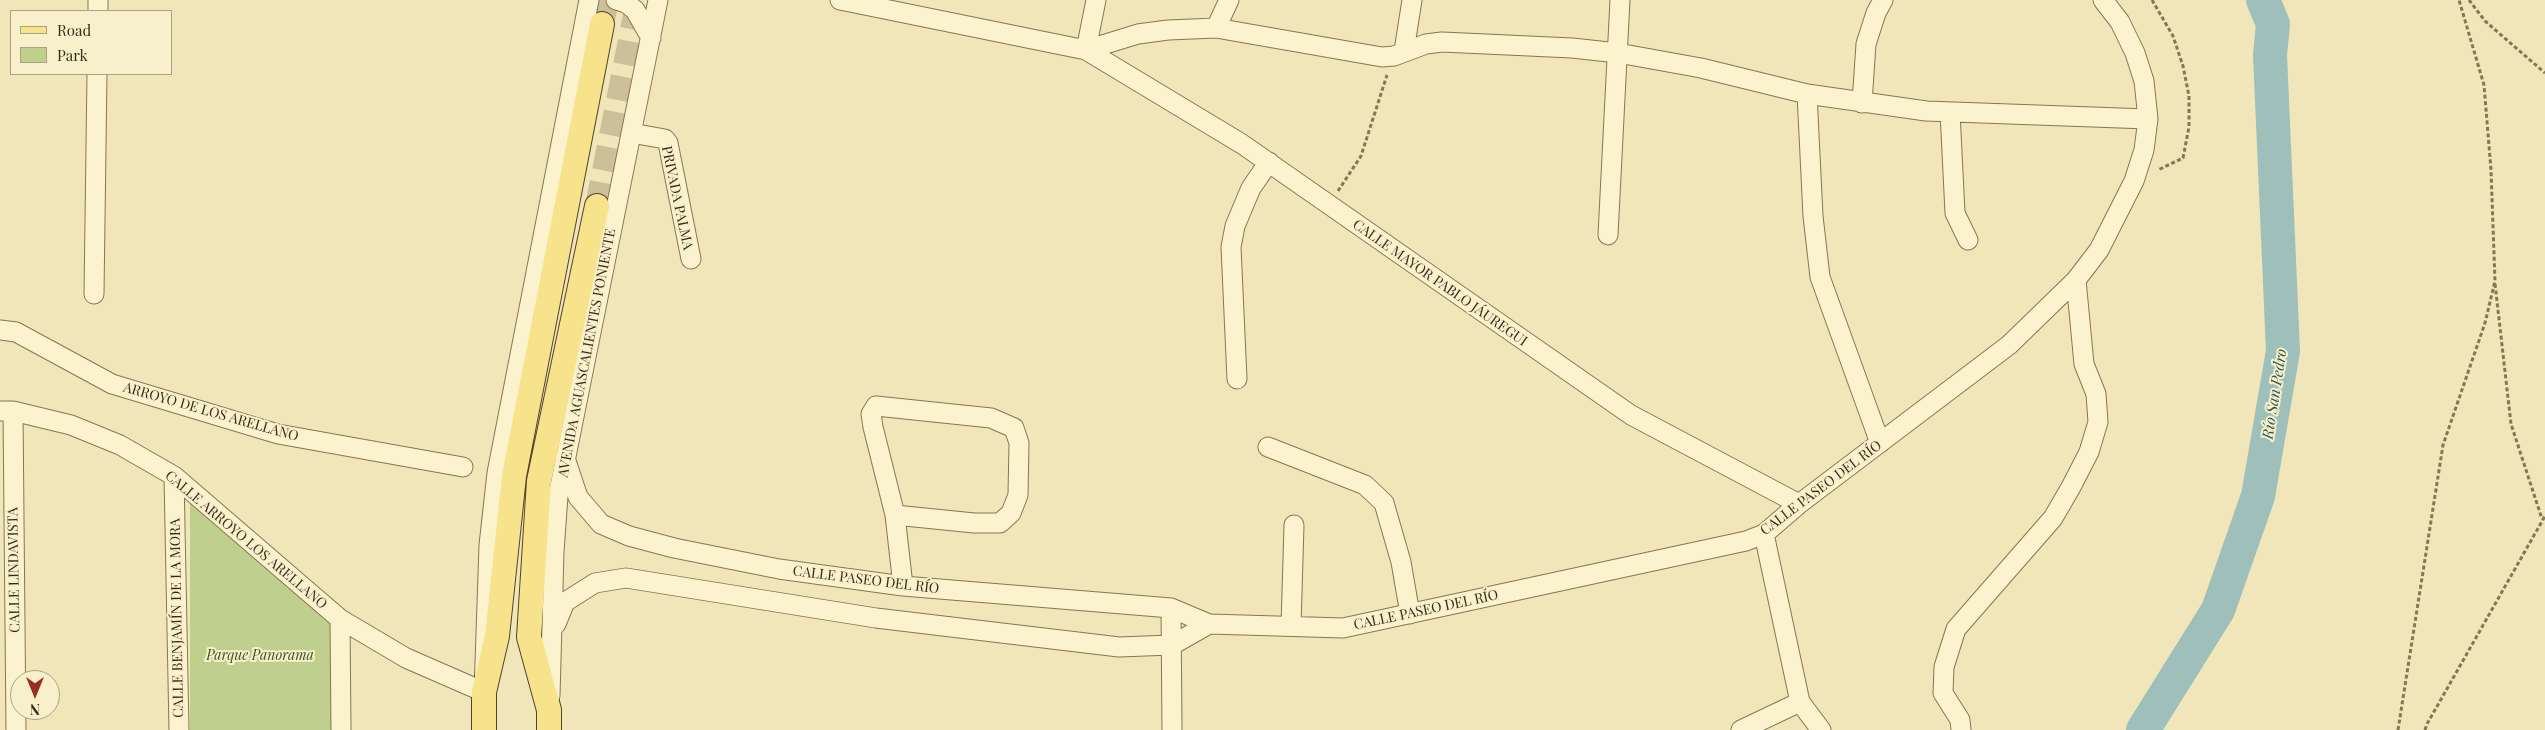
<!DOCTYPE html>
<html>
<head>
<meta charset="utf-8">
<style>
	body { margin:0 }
	#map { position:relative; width:2545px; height:730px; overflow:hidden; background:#f0e6ba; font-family:"Playfair Display",serif }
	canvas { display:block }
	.legend { position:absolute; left:10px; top:10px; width:162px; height:65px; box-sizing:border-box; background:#f7f0ca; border:1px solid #aaa184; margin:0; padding:6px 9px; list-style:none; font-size:15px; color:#362a1a }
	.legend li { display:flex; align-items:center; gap:10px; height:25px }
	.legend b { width:25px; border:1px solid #aaa184 }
	.north { position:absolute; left:10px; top:670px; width:50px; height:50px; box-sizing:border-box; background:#f7f0ca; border:1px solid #aaa184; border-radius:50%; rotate:180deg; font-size:14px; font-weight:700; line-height:20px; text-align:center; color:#362a1a }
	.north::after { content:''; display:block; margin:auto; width:18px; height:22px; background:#9b2d20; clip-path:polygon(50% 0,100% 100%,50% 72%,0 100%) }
</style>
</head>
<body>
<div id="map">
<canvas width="2545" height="730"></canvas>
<ul class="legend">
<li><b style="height:6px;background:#f8e38d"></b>Road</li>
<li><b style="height:14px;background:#bfcf8e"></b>Park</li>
</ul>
<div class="north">N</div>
</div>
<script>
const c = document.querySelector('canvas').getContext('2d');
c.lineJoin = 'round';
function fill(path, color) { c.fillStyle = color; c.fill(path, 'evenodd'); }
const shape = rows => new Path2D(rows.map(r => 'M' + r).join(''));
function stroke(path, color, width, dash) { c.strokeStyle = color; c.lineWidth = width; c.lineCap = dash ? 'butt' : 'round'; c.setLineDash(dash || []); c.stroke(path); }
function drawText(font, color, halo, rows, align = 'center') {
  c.font = font + ' "Playfair Display",serif'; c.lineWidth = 4; c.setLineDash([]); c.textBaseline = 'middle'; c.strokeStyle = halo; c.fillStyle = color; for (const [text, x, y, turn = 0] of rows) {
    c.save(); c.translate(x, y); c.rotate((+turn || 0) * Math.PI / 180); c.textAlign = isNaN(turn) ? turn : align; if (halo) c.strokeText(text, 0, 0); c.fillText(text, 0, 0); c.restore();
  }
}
const green = shape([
	[190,502,331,624,331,730,190,730]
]);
const river = shape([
	[2143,730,2218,610,2258,496,2283,351,2270,55,2273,24,2263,0]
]);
const majorTunnel = shape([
	[602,24,607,0],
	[597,206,638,0]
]);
const path = shape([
	[2152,0,2173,36,2183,66,2189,96,2189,127,2183,158,2158,170],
	[2469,0,2485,21,2545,73],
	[1338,191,1361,156,1387,75],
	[2495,284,2511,424,2542,519],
	[2398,730,2443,445,2485,323,2495,281,2491,170,2484,85,2459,0],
	[2425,730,2427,724,2545,516]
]);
const minor = shape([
	[616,0,626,3,635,10,651,38],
	[840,0,1086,50,1138,34,1168,30,1216,28,1382,57,1394,56,1426,44,1442,42,1572,48,1618,53,1701,68,1807,94,1926,111,2148,119],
	[1096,0,1086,50,1242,144,1631,415,1799,504],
	[98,11,98,0],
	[1216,28,1229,0],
	[1404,51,1412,0],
	[1807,94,1813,216,1820,277,1880,443],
	[1862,103,1866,44,1876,13,1883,0],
	[1950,112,1955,213,1968,240],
	[631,133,665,139,668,143,691,259],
	[1608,235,1620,0],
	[94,294,97,74],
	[0,330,16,332,112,384,278,434,463,467],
	[1237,379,1231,247,1235,226,1251,188,1269,162],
	[0,411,13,411,71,425,120,445,174,476,340,619,406,658,484,692,489,545,497,473,589,0],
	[13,411,16,730],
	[1268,447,1365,485,1384,503,1401,562,1410,614],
	[565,458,578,497,601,524,629,536,674,548,779,569,903,586,1171,608,1209,624,1343,628,1746,541,1764,534,1799,504,2009,345,2076,280,2099,250,2134,181,2144,150,2148,119,2144,81,2135,53,2120,22,2103,0],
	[174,476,179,730],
	[895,515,974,523,1000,523,1011,513,1018,495,1019,443,1014,428,991,418,876,406,871,414,873,427,895,515,903,586],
	[1764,534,1800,702,1821,730],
	[1171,608,1172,730],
	[340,619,341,730],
	[556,624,565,602,595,583,626,578,876,618,1119,647,1172,645,1209,624],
	[1291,626,1294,525],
	[550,696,554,552,558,496,658,0],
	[1741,730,1800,702],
	[1961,730,1960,720,1943,693,1944,667,1956,629,2053,518,2071,487,2089,452,2098,422,2096,394,2084,364,2076,280]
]);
const major = shape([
	[484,730,484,692,497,636,514,476,602,24],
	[549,730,549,710,529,637,539,481,597,206]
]);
const streetNames = [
	["PRIVADA PALMA",677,198,78],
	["CALLE MAYOR PABLO JÁUREGUI",1440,283,35],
	["AVENIDA AGUASCALIENTES PONIENTE",587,353,-79],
	["ARROYO DE LOS ARELLANO",211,412,16],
	["CALLE PASEO DEL RÍO",1821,488,-37],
	["CALLE ARROYO LOS ARELLANO",246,540,40],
	["CALLE LINDAVISTA",14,570,-91],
	["CALLE PASEO DEL RÍO",866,580,7],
	["CALLE PASEO DEL RÍO",1426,610,-12],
	["CALLE BENJAMÍN DE LA MORA",177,618,-91]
];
const parkNames = [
	["Parque Panorama",260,656]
];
const waterNames = [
	["Río San Pedro",2275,394,-81]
];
fill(green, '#bfcf8e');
stroke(river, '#9fc0ba', 34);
stroke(majorTunnel, '#cbc09a', 24, [24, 12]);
stroke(minor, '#887553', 21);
stroke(major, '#554229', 26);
stroke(path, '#887553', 3, [4, 2.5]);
stroke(minor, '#fbf3cd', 19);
stroke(major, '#f8e38d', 24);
drawText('14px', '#362a1a', '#f7f0ca', streetNames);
drawText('italic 14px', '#40541f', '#f7f0ca', parkNames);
drawText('italic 15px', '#275457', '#f7f0ca', waterNames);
</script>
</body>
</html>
